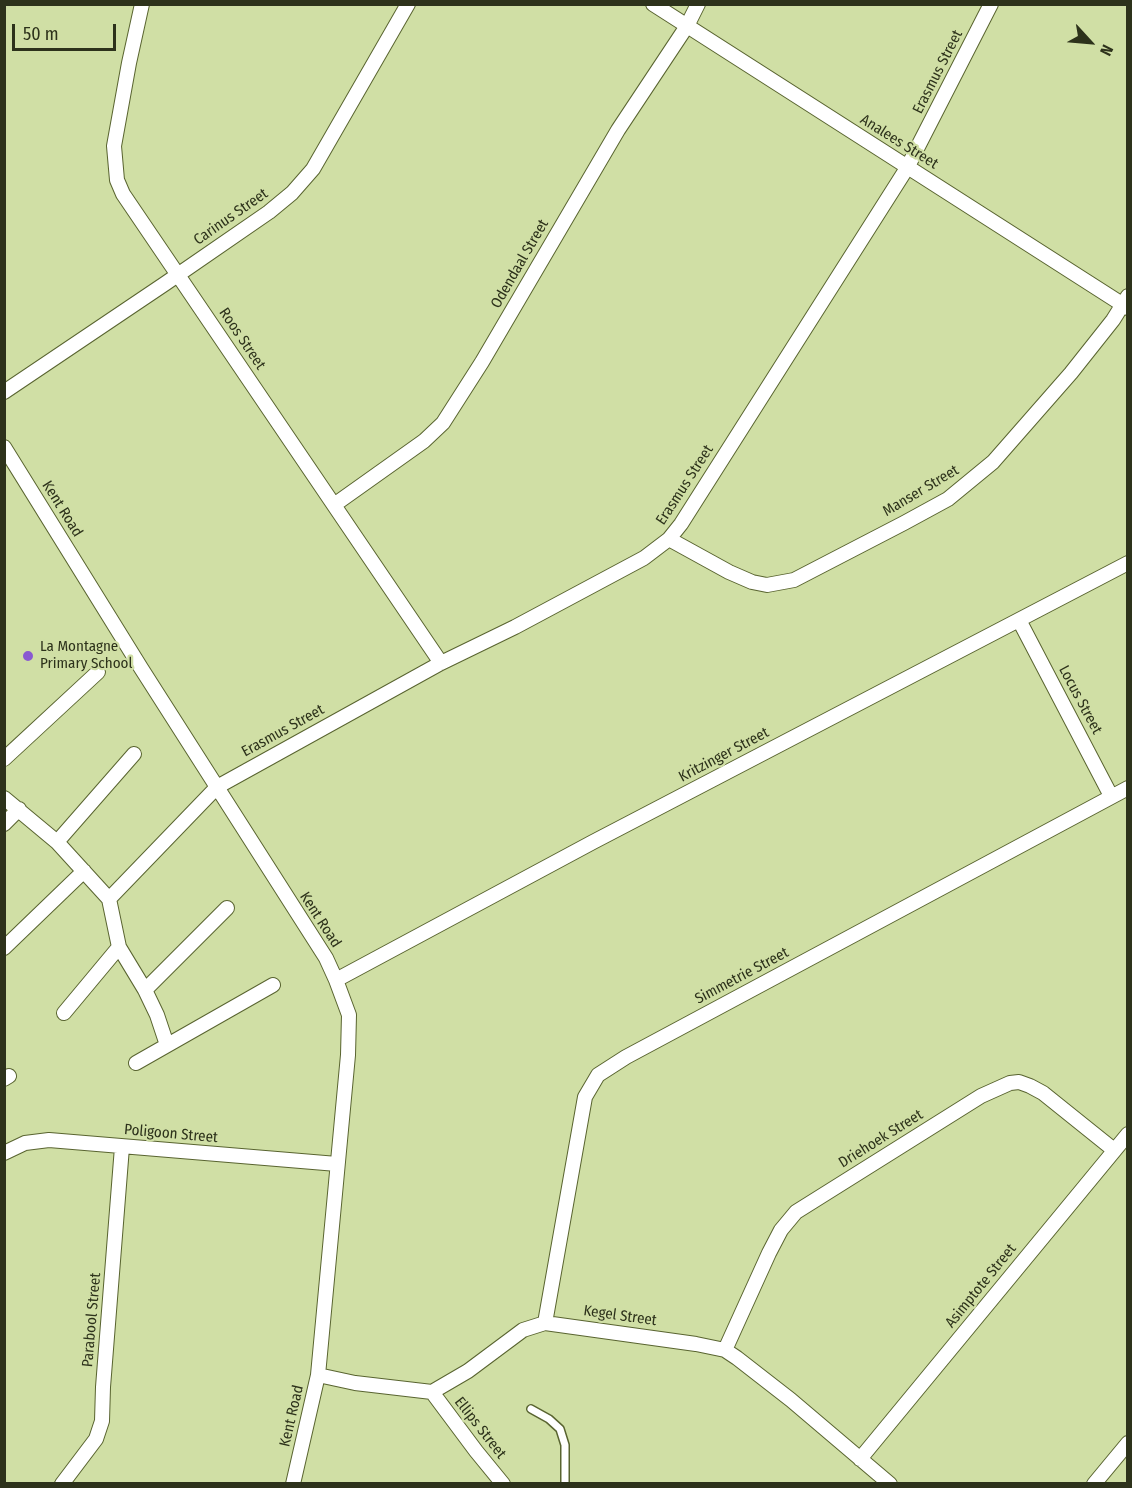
<!DOCTYPE html>
<html>
<head>
<meta charset="utf-8">
<style>
	body { margin:0 }
	#map { position:relative; width:1132px; height:1488px; overflow:hidden; background:#d0dfa5; font-family:"Fira Sans Condensed",sans-serif }
	canvas { display:block }
	.frame { position:absolute; inset:0; border:6px solid #2d321b; pointer-events:none }
	.north { position:absolute; left:1060px; top:12px; width:60px; height:60px; -webkit-text-stroke:4px #d0dfa5; paint-order:stroke; rotate:116deg; font-size:16px; font-weight:700; line-height:24px; text-align:center; color:#2d321b }
	.north::after { content:''; display:block; margin:auto; width:21px; height:27px; background:#2d321b; clip-path:polygon(50% 0,100% 100%,50% 72%,0 100%) }
	.scale { position:absolute; left:12px; top:24px; width:104px; height:27px; box-sizing:border-box; border:3px solid #2d321b; border-top:0; padding-left:8px; font-size:18px; line-height:21px; white-space:nowrap; color:#2d321b; -webkit-text-stroke:4px #d0dfa5; paint-order:stroke }
</style>
</head>
<body>
<div id="map">
<canvas width="1132" height="1488"></canvas>
<div class="frame"></div>
<div class="north">N</div>
<div class="scale">50 m</div>
</div>
<script>
const c = document.querySelector('canvas').getContext('2d');
c.lineJoin = 'round';
const shape = rows => new Path2D(rows.map(r => 'M' + r).join(''));
function stroke(path, color, width, dash) { c.strokeStyle = color; c.lineWidth = width; c.lineCap = dash ? 'butt' : 'round'; c.setLineDash(dash || []); c.stroke(path); }
function drawText(font, color, halo, rows, align = 'center') {
  c.font = font + ' "Fira Sans Condensed",sans-serif'; c.lineWidth = 4.5; c.setLineDash([]); c.textBaseline = 'middle'; c.strokeStyle = halo; c.fillStyle = color; for (const [text, x, y, turn = 0] of rows) {
    c.save(); c.translate(x, y); c.rotate((+turn || 0) * Math.PI / 180); c.textAlign = isNaN(turn) ? turn : align; if (halo) c.strokeText(text, 0, 0); c.fillText(text, 0, 0); c.restore();
  }
}
const lane = shape([
	[531,1409,549,1419,560,1429,565,1445,565,1484]
]);
const street = shape([
	[142,4,129,63,114,146,117,180,123,194,441,663],
	[653,4,1128,308],
	[4,392,166,283,269,212,292,193,313,169,408,4],
	[4,447,141,668,326,958,336,980,349,1015,348,1055,318,1375,293,1484],
	[334,505,424,441,443,423,482,362,618,130,687,26,698,4],
	[669,539,729,572,752,582,767,585,794,580,904,523,948,499,993,462,1071,373,1113,320,1128,296],
	[1019,620,1111,796],
	[4,759,98,672],
	[4,798,57,842,109,899,119,947,145,990,157,1015,167,1045],
	[4,824,19,809],
	[57,842,134,754],
	[109,899,217,787,441,663,515,627,644,558,669,539,681,524,907,168,991,4],
	[4,948,84,871],
	[336,980,593,842,1128,563],
	[145,990,227,908],
	[64,1013,119,947],
	[136,1063,273,985],
	[4,1079,9,1076],
	[4,1153,25,1143,49,1140,337,1164],
	[545,1323,585,1097,598,1075,626,1057,1128,788],
	[725,1350,769,1253,781,1230,796,1212,981,1096,1010,1083,1019,1082,1030,1086,1043,1093,1114,1150],
	[318,1375,355,1383,432,1392,468,1371,523,1330,545,1323,696,1344,725,1350,737,1358,791,1400,890,1484],
	[432,1392,476,1451,503,1484],
	[860,1459,1128,1134],
	[62,1484,96,1439,102,1421,103,1387,122,1147],
	[1094,1484,1128,1443]
]);
const markers = [
	[28,656,6,"#8959d1"]
];
const streetNames = [
	["Erasmus Street",938,72,-63],
	["Analees Street",899,142,32],
	["Carinus Street",231,217,-35],
	["Odendaal Street",520,264,-60],
	["Roos Street",242,339,56],
	["Erasmus Street",685,485,-57],
	["Manser Street",921,491,-31],
	["Kent Road",62,509,58],
	["Locus Street",1080,700,62],
	["Erasmus Street",283,731,-29],
	["Kritzinger Street",724,755,-28],
	["Kent Road",320,920,57],
	["Simmetrie Street",742,976,-28],
	["Poligoon Street",171,1134,5],
	["Driehoek Street",881,1139,-32],
	["Asimptote Street",981,1286,-51],
	["Kegel Street",620,1316,8],
	["Parabool Street",92,1320,-85],
	["Kent Road",292,1416,-77],
	["Ellips Street",480,1428,52]
];
const poiNames = [
	["La Montagne",40,647],
	["Primary School",40,664]
];
stroke(lane, '#596430', 10);
stroke(street, '#596430', 16);
stroke(lane, '#fff', 7);
stroke(street, '#fff', 14);
for (const [x, y, r, color] of markers) { const dot = new Path2D(); dot.arc(x, y, r, 0, 2 * Math.PI); c.fillStyle = color; c.fill(dot); stroke(dot, '#d0dfa5', 2); }
drawText('15px', '#2d321b', '#d0dfa5', streetNames);
drawText('15px', '#2d321b', '#d0dfa5', poiNames, 'left');
</script>
</body>
</html>
